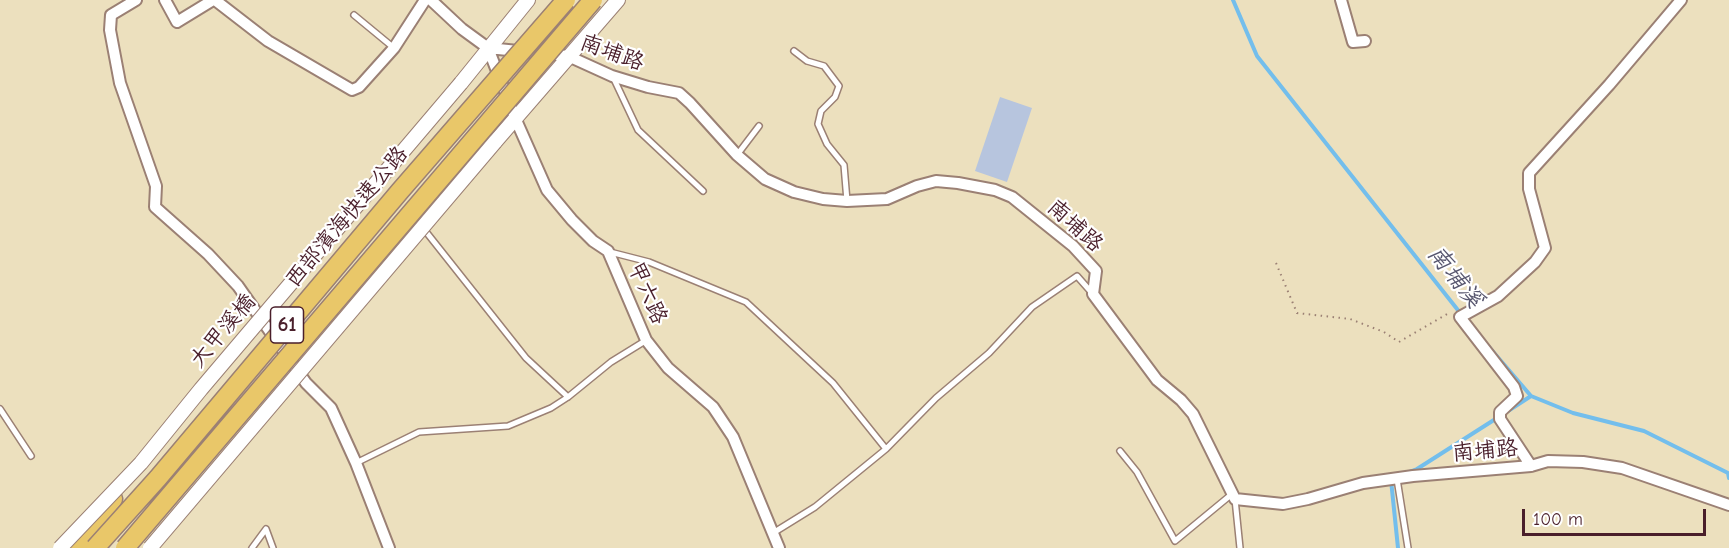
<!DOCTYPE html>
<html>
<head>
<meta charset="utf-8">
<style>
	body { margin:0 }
	#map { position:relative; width:1729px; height:548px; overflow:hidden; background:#ece0be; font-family:"Comic Neue",sans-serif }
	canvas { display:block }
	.scale { position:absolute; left:1522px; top:509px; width:184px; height:27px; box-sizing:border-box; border:3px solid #4a1f2b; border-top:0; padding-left:8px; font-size:18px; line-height:21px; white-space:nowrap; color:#4a1f2b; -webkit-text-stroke:4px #fff; paint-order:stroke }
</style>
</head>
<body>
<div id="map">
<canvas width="1729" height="548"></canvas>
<div class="scale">100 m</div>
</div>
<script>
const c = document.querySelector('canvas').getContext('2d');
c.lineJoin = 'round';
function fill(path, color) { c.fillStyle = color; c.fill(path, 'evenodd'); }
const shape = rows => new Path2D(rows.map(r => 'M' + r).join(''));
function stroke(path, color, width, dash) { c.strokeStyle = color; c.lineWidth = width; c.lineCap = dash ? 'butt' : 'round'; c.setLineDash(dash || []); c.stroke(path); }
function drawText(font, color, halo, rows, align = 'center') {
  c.font = font + ' "Comic Neue","LXGW WenKai TC",sans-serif'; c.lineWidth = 4.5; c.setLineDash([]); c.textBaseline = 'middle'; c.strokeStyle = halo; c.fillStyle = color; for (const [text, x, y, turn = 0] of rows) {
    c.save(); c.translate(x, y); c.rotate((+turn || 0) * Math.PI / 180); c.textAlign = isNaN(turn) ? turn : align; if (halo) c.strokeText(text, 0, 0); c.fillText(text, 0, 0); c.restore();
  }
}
const industrial = shape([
	[1000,97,1032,108,1007,182,975,171]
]);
const stream = shape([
	[1233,0,1257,56,1461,314],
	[1489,347,1531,396,1573,413,1644,431,1728,473,1729,478],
	[1508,411,1531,396],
	[1409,472,1417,469,1497,418],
	[1391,480,1398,548]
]);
const path = shape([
	[1276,263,1297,313,1350,319,1384,332,1399,342,1447,314,1449,314]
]);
const service = shape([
	[354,15,394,48],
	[794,51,807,61,824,66,839,86,835,97,821,111,818,124,827,144,844,165,847,201],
	[613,77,638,130,703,191],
	[737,155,759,126],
	[423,228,526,358,568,397],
	[610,252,649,262,746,302,833,383,886,449],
	[0,409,31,456],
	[1120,451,1137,472,1175,541,1232,494],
	[356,463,419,432,508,426,551,408,568,397,611,362,645,341],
	[1397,479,1408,548],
	[1235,499,1240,548],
	[773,533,815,507,886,449,936,398,989,353,1032,307,1077,276,1092,293],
	[252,548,266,529,273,548]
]);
const minor = shape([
	[136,0,111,15,110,30,120,83,156,186,155,207,208,254,238,286,306,383,331,408,356,463,389,548],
	[165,0,177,22,213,0],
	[215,0,268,41,352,90,359,87,394,48,425,0],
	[431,0,462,29,488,48,568,56,612,76,648,87,679,93,690,103,737,155,765,179,794,192,823,199,847,201,887,199,917,186,936,181,958,183,995,190,1012,197,1073,246,1096,271,1093,294,1157,380,1181,400,1193,414,1235,499,1283,504,1308,499,1363,483,1413,476,1531,466,1548,461,1583,462,1622,468,1729,505],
	[1341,0,1353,42,1365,41],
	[488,48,516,120,547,190,572,220,593,241,608,251,646,340,668,368,713,407,733,437,779,548],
	[1531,466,1500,419,1500,412,1517,396,1514,387,1460,317,1498,296,1535,262,1545,248,1529,189,1529,173,1609,85,1681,0]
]);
const tertiary = shape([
	[461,83,528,0],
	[495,142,618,0]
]);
const trunk = shape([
	[75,548,113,499]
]);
const tertiaryBridge = shape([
	[60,548,141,463,201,389,461,83],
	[150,548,495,142]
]);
const trunkBridge = shape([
	[95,548,158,478,400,191,566,0],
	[125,548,593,0]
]);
const shields = [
	[287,325,33]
];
const shieldNames = [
	["61",287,325]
];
const streetNames = [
	["南埔路",612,53,20],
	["西部濱海快速公路",347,217,-50],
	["南埔路",1075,226,42],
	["甲六路",647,293,66],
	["大甲溪橋",223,331,-50],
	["南埔路",1485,451,-5]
];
const waterNames = [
	["南埔溪",1455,277,51]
];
fill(industrial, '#b7c5de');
stroke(stream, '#73beec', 4);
stroke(service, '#9b8074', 8);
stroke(minor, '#9b8074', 14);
stroke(tertiary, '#9b8074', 16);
stroke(trunk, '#9b8074', 21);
stroke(path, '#9b8074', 2, [1.5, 4.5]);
stroke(service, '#fff', 5);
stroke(minor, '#fff', 10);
stroke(tertiary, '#fff', 14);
stroke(trunk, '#e9c769', 18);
stroke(tertiaryBridge, '#9b8074', 16, []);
stroke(trunkBridge, '#9b8074', 21, []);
stroke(tertiaryBridge, '#fff', 14);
stroke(trunkBridge, '#e9c769', 18);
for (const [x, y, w] of shields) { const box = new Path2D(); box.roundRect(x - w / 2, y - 18, w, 36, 4.5); c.fillStyle = '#fff'; c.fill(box); stroke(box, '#4a1f2b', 1.5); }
drawText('bold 21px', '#4a1f2b', null, shieldNames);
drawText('22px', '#4a1f2b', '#fff', streetNames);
drawText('italic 24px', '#58576f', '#fff', waterNames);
</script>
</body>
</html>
